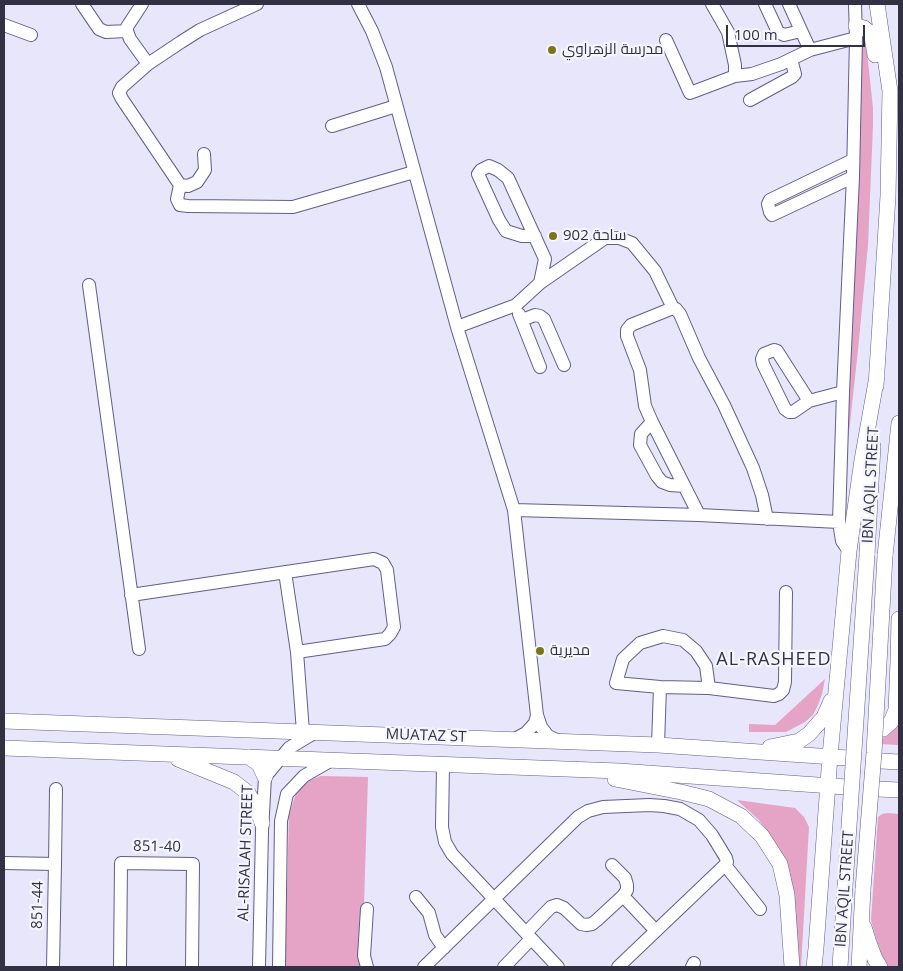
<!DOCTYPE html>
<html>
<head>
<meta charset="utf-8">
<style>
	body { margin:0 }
	#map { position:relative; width:903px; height:971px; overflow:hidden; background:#e7e6fa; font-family:"Open Sans",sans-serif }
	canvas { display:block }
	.frame { position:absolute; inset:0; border:5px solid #323144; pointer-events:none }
	.scale { position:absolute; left:726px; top:25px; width:139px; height:22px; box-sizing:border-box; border:2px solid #323144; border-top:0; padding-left:6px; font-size:15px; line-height:18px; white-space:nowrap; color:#323144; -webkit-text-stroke:4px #f5f5ff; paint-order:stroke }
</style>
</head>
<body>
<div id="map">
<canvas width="903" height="971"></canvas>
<div class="frame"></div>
<div class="scale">100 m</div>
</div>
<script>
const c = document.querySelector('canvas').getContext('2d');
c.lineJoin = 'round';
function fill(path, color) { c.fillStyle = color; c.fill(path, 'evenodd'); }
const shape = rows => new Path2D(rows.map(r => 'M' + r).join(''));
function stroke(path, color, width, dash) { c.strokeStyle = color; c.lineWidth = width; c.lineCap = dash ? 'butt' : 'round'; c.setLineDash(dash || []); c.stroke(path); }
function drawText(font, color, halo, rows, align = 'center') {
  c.font = font + ' "Open Sans",Cairo,sans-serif'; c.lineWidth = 4.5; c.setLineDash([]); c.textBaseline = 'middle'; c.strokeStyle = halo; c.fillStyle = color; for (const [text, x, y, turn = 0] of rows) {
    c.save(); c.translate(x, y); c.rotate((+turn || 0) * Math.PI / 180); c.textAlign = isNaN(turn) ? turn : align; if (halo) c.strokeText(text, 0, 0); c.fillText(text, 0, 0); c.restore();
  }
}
const green = shape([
	[866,43,873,108,873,125,868,245,858,350,846,460,862,44],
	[825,679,822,694,818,705,813,715,805,722,786,732,749,732,749,724,775,725],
	[899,721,899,745,881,744,882,738,887,736,898,725],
	[321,776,368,777,362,967,285,967,289,814,297,791,308,781],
	[737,800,795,808,804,817,809,827,801,967,798,967,786,864,780,850,771,836,758,819],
	[888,813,899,814,899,967,887,967,880,953,871,920,878,817,882,814]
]);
const minor = shape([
	[82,4,99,29,106,32,127,31],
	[142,4,127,27,127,31,130,39,148,64],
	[358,4,372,31,386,67,457,327,514,510,537,715,541,727,548,736,559,741],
	[712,4,728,32,735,65,735,76],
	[765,4,778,32,784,35,801,31],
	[789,4,810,50],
	[4,25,31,35],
	[666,40,690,93,735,76,752,74,781,64,810,50,856,38],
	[750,100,792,77,795,74,791,59],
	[332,126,396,106],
	[204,154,205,170,197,182,188,186,180,185,122,99,119,93,122,87,148,64,181,42,200,30,257,4],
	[853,177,772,215,770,212,768,204,770,200,853,160],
	[180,185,177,199,180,205,188,206,293,207,414,172],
	[540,283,605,238,619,238,632,243,655,271,673,308],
	[89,285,139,649],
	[519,314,540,367],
	[522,320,535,315,540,316,544,319,564,365],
	[457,327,516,305,540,283,545,259,508,178,498,170,489,166,481,170,478,174,499,220,506,231,522,236,535,236],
	[809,401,793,412,789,412,785,409,763,364,762,359,764,354,774,350,777,351,809,401,843,392],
	[652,422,641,434,640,445,657,476,662,482,670,485,684,486],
	[514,510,699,515,839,522],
	[699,515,652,422,645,406,640,370,627,336,627,330,631,325,673,308,676,309,680,314,699,358,724,405,753,468,762,495,767,519],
	[849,551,842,541,839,522,843,392,853,177,856,38,855,4],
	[285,572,297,652,303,732],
	[131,595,374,559,383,563,387,570,394,627,390,634,385,639,297,652],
	[663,636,683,640,696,651,706,666,709,688,660,687,616,683,623,659,640,643,663,636],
	[709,688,774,696,779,694,783,690,785,682,786,592],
	[515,739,526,733,535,723,537,715],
	[658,745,660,687],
	[443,765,442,827,445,842,452,854,558,967],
	[4,863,55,864,53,967],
	[55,864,56,789],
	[725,865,760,909],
	[623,896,656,931],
	[416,897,429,913,435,935,444,948],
	[367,909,364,956,367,967],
	[526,933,551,907,557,905,564,908,581,924,586,925,592,924,597,920,623,896,627,890,627,885,625,878,612,865],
	[120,967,121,863,193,864,192,967],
	[259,967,262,831,265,777,289,748,314,733],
	[279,967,281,821,287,794,304,776,330,761],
	[424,967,578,817,588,811,603,807,649,805,664,806,680,809,699,820,712,835,726,858,727,862,725,865,618,967],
	[504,967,531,939],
	[692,967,694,963]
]);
const major = shape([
	[856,26,864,28,869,32,872,37,875,55],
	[876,386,888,196,890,91,877,4],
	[867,555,873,446],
	[885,556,899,423],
	[899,619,898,662,899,666],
	[4,721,658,745,848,758],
	[883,729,891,722,896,710,898,662],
	[770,747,799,741,809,734,824,717,831,701],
	[4,748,619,771,846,787],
	[249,757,259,764,265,777],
	[178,759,234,782,248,793,257,808,262,823],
	[881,761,899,762],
	[615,779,681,792,709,799,741,816,762,836,780,864,787,895,792,967],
	[878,789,899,790],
	[864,927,869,943,875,959,880,967],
	[814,967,816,948,830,756,849,551,862,460,877,376],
	[840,967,845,886],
	[859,967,863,889]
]);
const majorBridge = shape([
	[845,886,867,555],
	[863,889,874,753,885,556]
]);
const markers = [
	[552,50,5,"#7a751a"],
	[553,236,5,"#7a751a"],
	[540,651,5,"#7a751a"]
];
const poiNames = [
	["مدرسة الزهراوي",562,50],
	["ساحة 902",563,236],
	["مديرية",550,651]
];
const streetNames = [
	["IBN AQIL STREET",871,485,-87],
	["MUATAZ ST",426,736,2],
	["851-40",157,847,1],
	["AL-RISALAH STREET",246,853,-88],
	["IBN AQIL STREET",845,889,-86],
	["851-44",38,905,-89]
];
const quarterNames = [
	["AL-RASHEED",774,660]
];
fill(green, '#e5a3c5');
stroke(minor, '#615e8a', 14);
stroke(major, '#615e8a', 16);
stroke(minor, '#fff', 12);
stroke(major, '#fff', 15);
stroke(majorBridge, '#615e8a', 16, []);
stroke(majorBridge, '#fff', 15);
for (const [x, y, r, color] of markers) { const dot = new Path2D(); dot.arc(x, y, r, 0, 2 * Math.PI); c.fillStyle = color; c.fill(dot); stroke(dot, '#f5f5ff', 2); }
drawText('15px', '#323144', '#f5f5ff', poiNames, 'left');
drawText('15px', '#323144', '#f5f5ff', streetNames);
c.letterSpacing = '1px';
drawText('18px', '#323144', '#f5f5ff', quarterNames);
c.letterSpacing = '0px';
</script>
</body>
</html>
